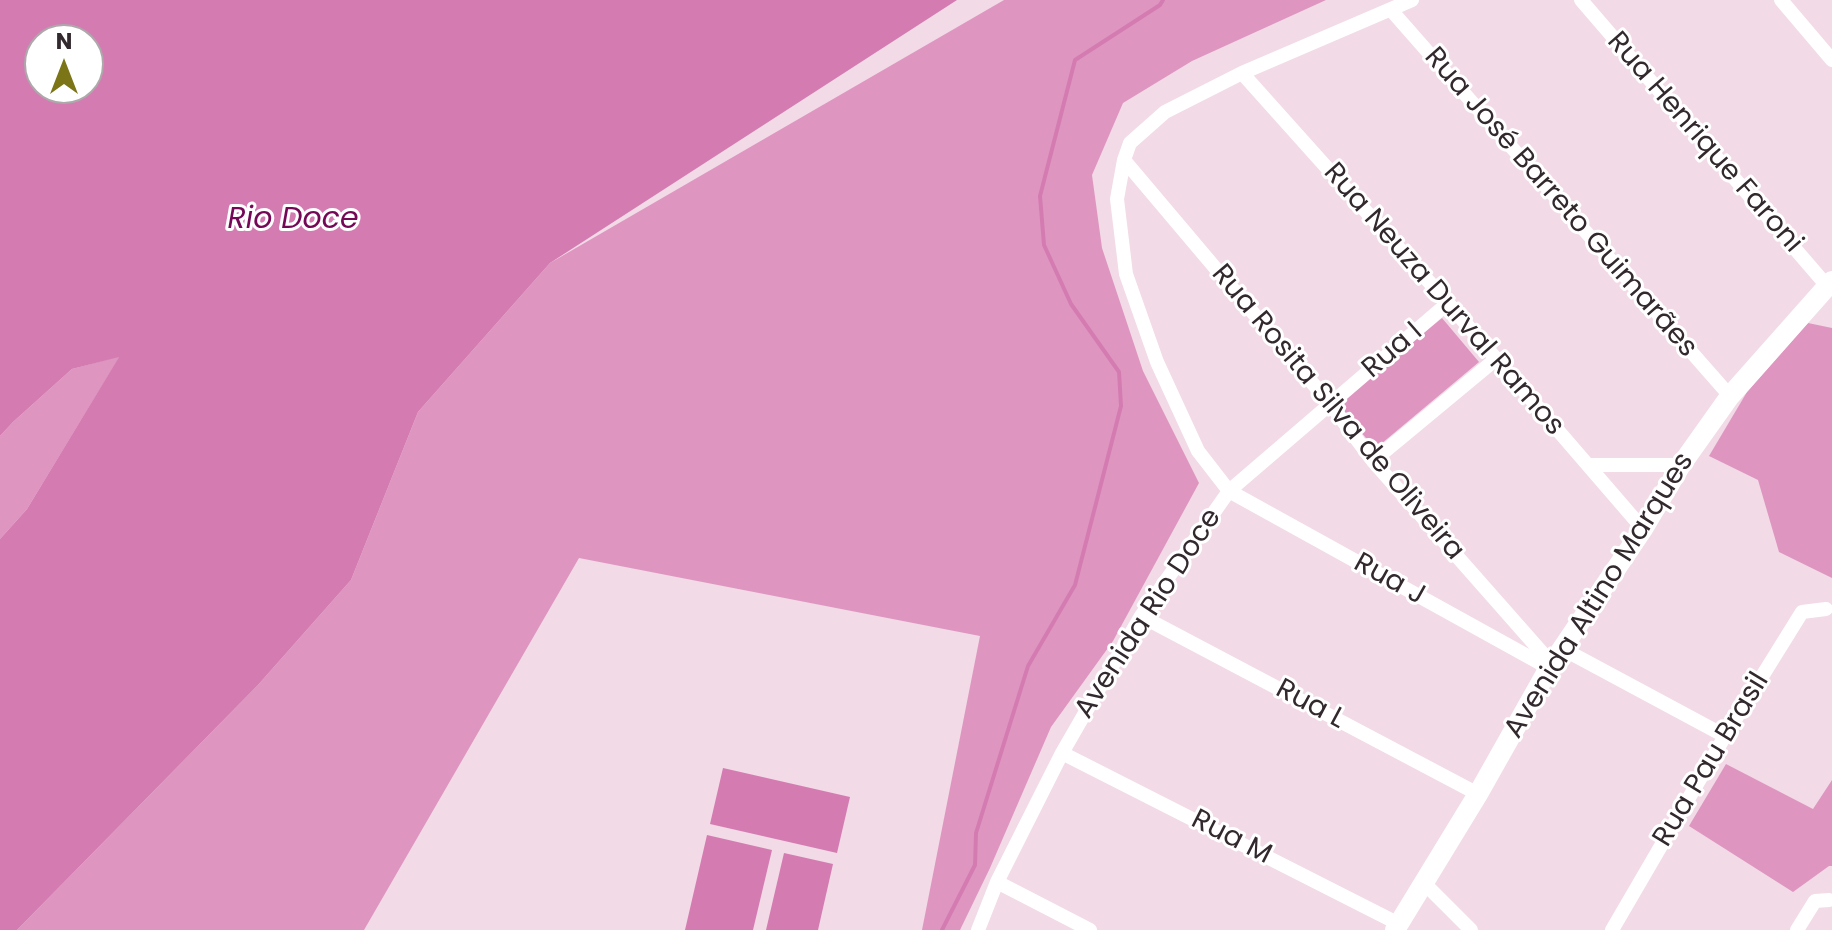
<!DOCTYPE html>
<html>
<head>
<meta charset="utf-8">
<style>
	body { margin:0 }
	#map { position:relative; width:1832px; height:930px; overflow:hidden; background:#f2dae7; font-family:Poppins,sans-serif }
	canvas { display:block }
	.north { position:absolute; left:24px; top:24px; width:80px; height:80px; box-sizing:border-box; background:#fff; border:2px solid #ada9ab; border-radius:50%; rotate:0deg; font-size:22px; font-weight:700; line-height:32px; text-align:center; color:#32292e }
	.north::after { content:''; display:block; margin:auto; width:28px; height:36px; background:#7b7518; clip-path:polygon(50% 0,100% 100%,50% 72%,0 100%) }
</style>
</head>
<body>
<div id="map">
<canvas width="1832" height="930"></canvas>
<div class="north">N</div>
</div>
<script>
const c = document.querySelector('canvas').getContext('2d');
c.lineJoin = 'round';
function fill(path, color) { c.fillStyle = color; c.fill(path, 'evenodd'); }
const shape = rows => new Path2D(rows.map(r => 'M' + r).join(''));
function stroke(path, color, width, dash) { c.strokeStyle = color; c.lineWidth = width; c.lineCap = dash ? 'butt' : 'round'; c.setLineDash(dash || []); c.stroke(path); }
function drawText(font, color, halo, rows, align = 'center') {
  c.font = font + ' Poppins,sans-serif'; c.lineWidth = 6; c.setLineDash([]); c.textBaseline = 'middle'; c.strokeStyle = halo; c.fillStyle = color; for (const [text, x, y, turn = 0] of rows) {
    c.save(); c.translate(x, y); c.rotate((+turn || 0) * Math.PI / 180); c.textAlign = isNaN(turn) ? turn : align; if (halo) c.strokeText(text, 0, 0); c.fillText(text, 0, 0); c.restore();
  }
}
const green = shape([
	[1004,0,1326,0,1192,61,1123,103,1092,175,1102,248,1143,371,1199,483,1113,641,1051,727,990,868,960,930,922,930,980,636,579,558,364,930,17,930,258,685,351,580,418,412,550,263],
	[1442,318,1479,362,1375,449,1338,404],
	[1808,323,1832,328,1832,578,1779,552,1758,480,1709,456,1747,392],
	[120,356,27,509,0,539,0,436,13,422,72,369],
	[1726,764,1813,809,1832,780,1832,866,1829,866,1793,892,1689,826]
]);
const water = shape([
	[0,0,957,0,550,263,418,412,351,580,258,685,17,930,0,930,0,539,27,509,119,357,72,369,13,422,0,436],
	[40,40,88,40,88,88,40,88],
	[723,768,850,797,837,853,710,824],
	[707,835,772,850,753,930,685,930],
	[784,853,833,864,818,930,766,930]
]);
const stream = shape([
	[942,930,975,865,976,833,1028,666,1075,585,1121,406,1119,372,1071,304,1044,245,1040,196,1075,60,1160,5,1163,0]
]);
const street = shape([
	[1412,0,1242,73,1165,112,1130,143,1124,160,1117,199,1126,274,1157,362,1198,451,1229,491,1549,668],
	[1581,0,1827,286],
	[1781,0,1832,60],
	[1391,10,1730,396],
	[1242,73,1448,303,1643,529],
	[1124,160,1331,405,1373,461,1552,664],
	[1373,461,1496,359],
	[1588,465,1681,465],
	[1141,616,1478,794],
	[1563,649,1725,736],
	[1062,753,1399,924],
	[997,882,1090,930],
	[1424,883,1471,930],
	[978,930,997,882,1062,753,1141,616,1229,491,1448,303],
	[1612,930,1725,736,1802,612,1826,609],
	[1797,930,1815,901,1829,900]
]);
const secondary = shape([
	[1395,930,1478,794,1549,668,1643,529,1681,465,1730,396,1832,281]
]);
const streetNames = [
	["Rua Henrique Faroni",1704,143,49],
	["Rua José Barreto Guimarães",1560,203,49],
	["Rua Neuza Durval Ramos",1443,300,49],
	["Rua I",1393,351,-41],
	["Rua Rosita Silva de Oliveira",1337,413,50],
	["Rua J",1389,580,29],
	["Avenida Altino Marques",1600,596,-58],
	["Avenida Rio Doce",1149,614,-57],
	["Rua L",1310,705,28],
	["Rua Pau Brasil",1712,760,-59],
	["Rua M",1231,838,27]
];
const waterNames = [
	["Rio Doce",293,220]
];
fill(green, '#de96c0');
fill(water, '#d47cb2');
stroke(stream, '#d47cb2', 4);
stroke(street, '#fff', 14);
stroke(secondary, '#fff', 20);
drawText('28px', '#32292e', '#fff', streetNames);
drawText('italic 30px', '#740756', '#fff', waterNames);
</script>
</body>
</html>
